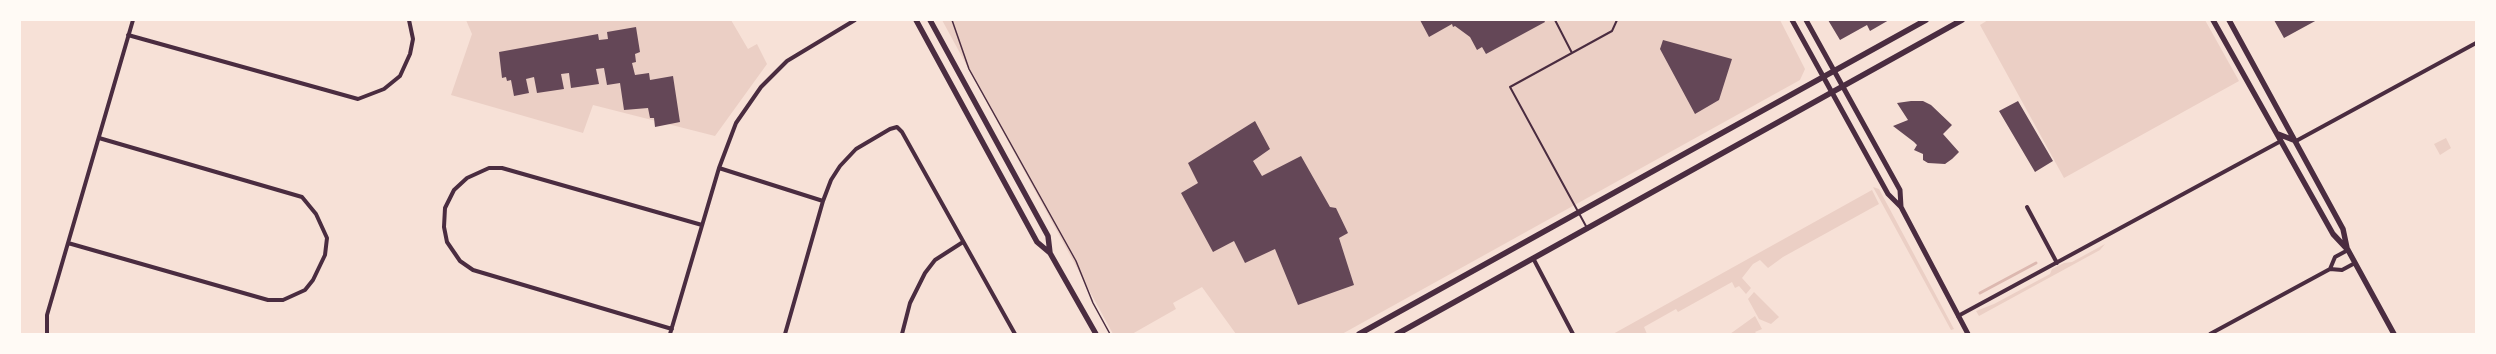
<!DOCTYPE html>
<html>
<head>
<meta charset="utf-8">
<style>
	body { margin:0 }
	#map { position:relative; width:2496px; height:354px; overflow:hidden; background:#f7e1d7; font-family:"Fira Sans",sans-serif }
	canvas { display:block }
	.frame { position:absolute; inset:0; border:21px solid #fffaf5; pointer-events:none }
</style>
</head>
<body>
<div id="map">
<canvas width="2496" height="354"></canvas>
<div class="frame"></div>
</div>
<script>
const c = document.querySelector('canvas').getContext('2d');
c.lineJoin = 'round';
function fill(path, color) { c.fillStyle = color; c.fill(path, 'evenodd'); }
const shape = rows => new Path2D(rows.map(r => 'M' + r).join(''));
function stroke(path, color, width, dash) { c.strokeStyle = color; c.lineWidth = width; c.lineCap = dash ? 'butt' : 'round'; c.setLineDash(dash || []); c.stroke(path); }
const green = shape([
	[466,20,731,20,748,49,757,44,767,64,715,136,593,105,583,133,451,95,472,34],
	[942,20,1780,20,1805,69,1800,80,1342,334,1236,334,1202,287,1173,303,1176,309,1132,334,1113,334],
	[1988,20,2205,20,2239,81,2064,178,1980,25],
	[2446,138,2451,148,2440,155,2434,144],
	[1873,187,1879,189,1954,329,1951,330],
	[1872,190,1879,204,1783,257,1768,268,1760,260,1753,264,1742,278,1751,288,1746,294,1739,286,1735,288,1732,282,1678,312,1676,309,1644,327,1647,334,1613,334],
	[2105,244,2100,250,1979,316,1976,311,1994,304,2050,274,2052,269,2064,263,2072,262],
	[1754,292,1779,317,1771,324,1759,319,1748,299],
	[1755,316,1762,329,1755,332,1757,334,1730,334]
]);
const stream = shape([
	[1980,293,2036,263]
]);
const building = shape([
	[1420,20,1544,20,1545,22,1486,54,1482,47,1477,50,1470,37,1455,26,1453,27,1452,24,1429,37],
	[1828,20,1889,20,1870,31,1867,25,1840,40],
	[2274,20,2317,20,2284,38],
	[636,27,640,52,635,54,636,62,632,63,635,75,649,73,650,80,673,76,680,122,655,127,654,118,650,118,648,108,624,110,620,83,607,85,604,68,596,69,599,84,571,88,569,73,561,74,564,89,537,93,534,77,526,79,529,93,514,96,511,80,507,81,506,77,502,78,499,52,598,34,599,40,608,39,607,32],
	[1663,40,1732,59,1719,100,1695,114,1660,49],
	[1911,101,1923,101,1931,105,1952,125,1943,134,1959,152,1952,159,1945,164,1928,163,1923,160,1923,154,1914,150,1917,145,1914,142,1893,126,1908,120,1897,103],
	[2018,101,2053,161,2035,172,1999,111],
	[1255,121,1270,149,1253,161,1262,176,1301,156,1330,207,1336,208,1348,233,1339,238,1354,285,1298,305,1275,249,1245,263,1234,241,1213,252,1181,193,1198,183,1188,163]
]);
const path = shape([
	[952,20,969,69,1076,261,1093,303,1110,334]
]);
const service = shape([
	[1555,20,1572,53],
	[1587,228,1510,87,1612,31,1617,20]
]);
const minor = shape([
	[128,35,358,99,384,89,400,76,410,54,413,39,409,20],
	[2296,141,2476,43],
	[719,168,823,201],
	[2027,207,2057,263],
	[68,243,268,300,283,300,305,290,313,280,325,255,327,238,316,214,302,197,99,138],
	[1533,258,1573,334],
	[2330,269,2335,257,2348,250],
	[1958,316,2281,141],
	[672,329,473,270,460,261,447,242,444,227,445,208,454,190,467,178,489,168,502,168,702,225],
	[47,334,47,315,133,20],
	[670,334,719,168,736,123,761,87,787,61,855,20],
	[785,334,823,201,831,180,840,166,856,149,890,129,897,127,902,132,1015,334],
	[902,334,910,303,925,273,935,260,963,242],
	[2210,334,2330,269,2342,270,2355,263]
]);
const tertiary = shape([
	[1792,20,1888,194,1901,207,1968,334],
	[1806,20,1900,190,1901,207]
]);
const secondary = shape([
	[916,20,1037,242,1050,253],
	[930,20,1048,236,1050,253,1096,334],
	[2213,20,2333,234,2348,250,2394,334],
	[2229,20,2343,229,2347,248],
	[2278,134,2296,141],
	[1359,334,1926,20],
	[1397,334,1962,20]
]);
fill(green, '#ebcfc5');
stroke(stream, '#dcb8b0', 3);
fill(building, '#644757');
stroke(path, '#4a2c40', 1.5);
stroke(service, '#4a2c40', 2);
stroke(minor, '#4a2c40', 4);
stroke(tertiary, '#4a2c40', 5);
stroke(secondary, '#4a2c40', 5.5);
</script>
</body>
</html>
